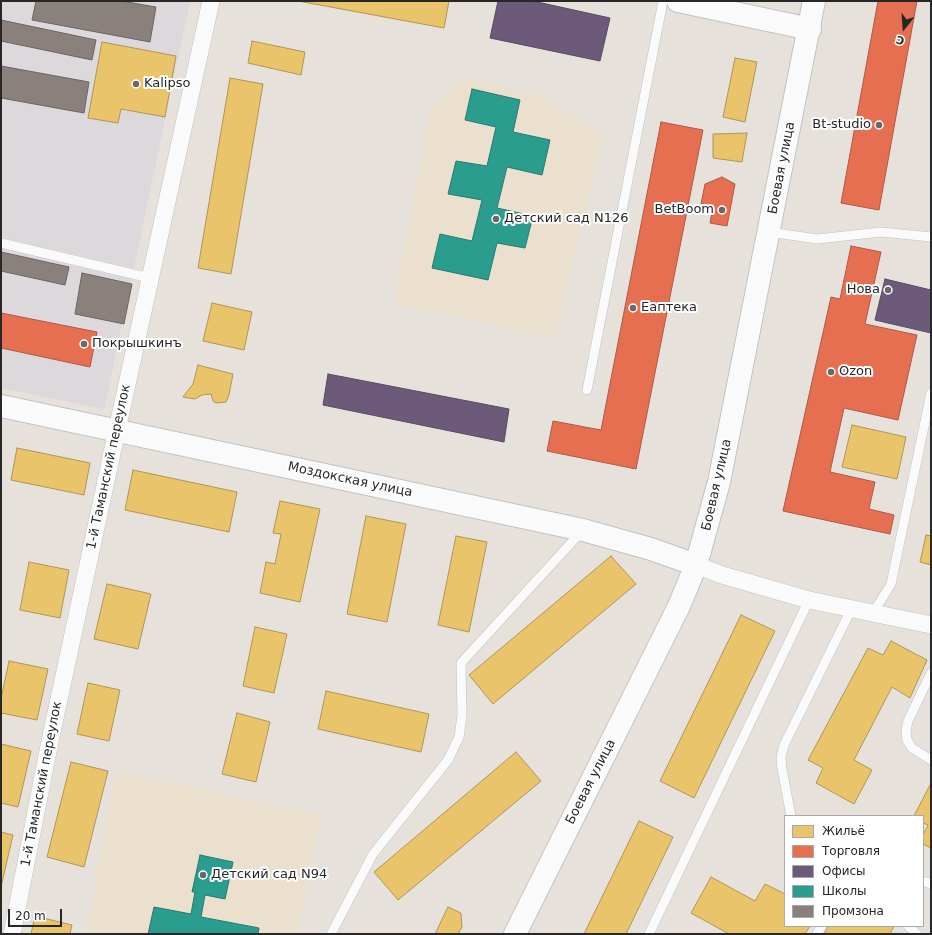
<!DOCTYPE html>
<html>
<head>
<meta charset="utf-8">
<style>
	body { margin:0 }
	#map { position:relative; width:932px; height:935px; overflow:hidden; background:#e6e1db; font-family:"DejaVu Sans",sans-serif }
	canvas { display:block }
	.frame { position:absolute; inset:0; border:2px solid #272727; pointer-events:none }
	.legend { position:absolute; left:784px; top:815px; width:140px; height:112px; box-sizing:border-box; background:#fff; border:1px solid #a9a9a9; margin:0; padding:5px 7px; list-style:none; font-size:12px; color:#272727 }
	.legend li { display:flex; align-items:center; gap:8px; height:20px }
	.legend b { width:20px; border:1px solid #a9a9a9 }
	.north { position:absolute; left:884px; top:8px; width:40px; height:40px; -webkit-text-stroke:3px #fff; paint-order:stroke; rotate:197deg; font-size:11px; font-weight:700; line-height:16px; text-align:center; color:#272727 }
	.north::after { content:''; display:block; margin:auto; width:14px; height:18px; background:#272727; clip-path:polygon(50% 0,100% 100%,50% 72%,0 100%) }
	.scale { position:absolute; left:8px; top:909px; width:54px; height:18px; box-sizing:border-box; border:2px solid #272727; border-top:0; padding-left:5px; font-size:12px; line-height:14px; white-space:nowrap; color:#272727; -webkit-text-stroke:3px #fff; paint-order:stroke }
</style>
</head>
<body>
<div id="map">
<canvas width="932" height="935"></canvas>
<div class="frame"></div>
<ul class="legend">
<li><b style="height:11px;background:#e9c46a"></b>Жильё</li>
<li><b style="height:11px;background:#e76f51"></b>Торговля</li>
<li><b style="height:11px;background:#6d597a"></b>Офисы</li>
<li><b style="height:11px;background:#2a9d8f"></b>Школы</li>
<li><b style="height:11px;background:#8a817c"></b>Промзона</li>
</ul>
<div class="north">С</div>
<div class="scale">20 m</div>
</div>
<script>
const c = document.querySelector('canvas').getContext('2d');
c.lineJoin = 'round';
function fill(path, color) { c.fillStyle = color; c.fill(path, 'evenodd'); }
const shape = rows => new Path2D(rows.map(r => 'M' + r).join(''));
function stroke(path, color, width, dash) { c.strokeStyle = color; c.lineWidth = width; c.lineCap = dash ? 'butt' : 'round'; c.setLineDash(dash || []); c.stroke(path); }
function drawText(font, color, halo, rows, align = 'center') {
  c.font = font + ' "DejaVu Sans",sans-serif'; c.lineWidth = 4; c.setLineDash([]); c.textBaseline = 'middle'; c.strokeStyle = halo; c.fillStyle = color; for (const [text, x, y, turn = 0] of rows) {
    c.save(); c.translate(x, y); c.rotate((+turn || 0) * Math.PI / 180); c.textAlign = isNaN(turn) ? turn : align; if (halo) c.strokeText(text, 0, 0); c.fillText(text, 0, 0); c.restore();
  }
}
const industrial = shape([
	[1,1,190,1,104,409,1,388]
]);
const education = shape([
	[465,78,540,95,602,135,556,338,394,304,430,108],
	[116,771,322,815,297,934,86,934]
]);
const homes = shape([
	[298,1,449,1,444,28,298,1],
	[252,41,305,52,301,75,248,63,252,41],
	[102,42,176,56,165,117,121,109,118,123,88,118,102,42],
	[735,58,757,62,745,122,723,117,735,58],
	[230,78,263,84,231,274,198,268,230,78],
	[747,133,742,162,713,158,713,134,747,133],
	[212,303,252,312,244,350,203,341,212,303],
	[198,365,233,374,229,395,226,402,216,403,213,401,211,394,202,395,195,399,183,397,193,384,198,365],
	[852,425,906,437,897,479,842,467,852,425],
	[17,448,90,463,84,495,11,480,17,448],
	[133,470,237,492,229,532,125,510,133,470],
	[280,501,320,509,300,602,260,593,266,562,275,564,281,534,273,533,280,501],
	[366,516,406,524,387,622,347,614,366,516],
	[926,535,931,536,931,565,920,562,926,535],
	[456,536,487,542,469,632,438,625,456,536],
	[611,556,636,584,493,704,469,675,611,556],
	[29,562,69,570,60,618,20,610,29,562],
	[107,584,151,594,138,649,94,639,107,584],
	[741,615,775,631,694,798,660,781,741,615],
	[255,627,287,634,274,693,243,686,255,627],
	[891,641,927,660,910,698,892,687,854,760,872,770,854,804,816,783,823,768,808,760,868,648,883,655,891,641],
	[9,661,48,669,37,720,1,713,1,699,9,661],
	[88,683,120,690,109,741,77,734,88,683],
	[326,691,429,714,421,752,318,729,326,691],
	[237,713,270,722,256,782,222,774,237,713],
	[1,744,31,751,18,807,1,803,1,744],
	[516,752,541,781,398,900,374,872,516,752],
	[71,762,108,771,84,867,47,857,71,762],
	[931,783,931,848,923,844,923,835,928,825,923,823,923,816,914,816,931,783],
	[639,821,673,837,626,934,584,934,639,821],
	[1,832,13,835,1,887,1,832],
	[711,877,755,901,765,884,785,894,785,926,810,926,805,934,729,934,691,913,711,877],
	[448,907,461,913,462,927,458,934,435,934,448,907],
	[35,916,72,925,70,934,31,934,35,916],
	[828,926,894,926,890,934,824,934,828,926]
]);
const shops = shape([
	[878,1,917,1,879,210,841,203,878,1],
	[661,122,703,130,636,469,547,451,553,421,601,430,661,122],
	[722,177,735,184,727,226,710,223,713,207,701,204,705,184,722,177],
	[851,246,881,252,865,324,917,335,898,420,844,408,830,472,875,482,869,509,894,515,890,534,783,511,831,297,840,299,851,246],
	[1,313,97,332,90,367,1,348,1,313]
]);
const offices = shape([
	[498,1,533,1,610,18,600,61,490,38,498,1],
	[885,279,931,290,931,333,875,320,885,279],
	[328,374,509,409,504,442,323,405,328,374]
]);
const schools = shape([
	[472,89,520,100,513,132,550,140,542,175,507,167,497,208,533,216,525,248,497,243,488,280,432,268,440,234,472,241,482,200,448,194,456,161,487,166,496,127,465,120,472,89],
	[200,855,233,862,225,899,205,895,201,917,259,928,258,934,148,934,154,907,191,914,195,892,192,892,200,855]
]);
const industry = shape([
	[36,1,121,1,156,7,150,42,32,20,36,1],
	[1,20,96,40,92,60,1,41,1,20],
	[1,66,89,82,84,113,1,98,1,66],
	[1,252,69,267,65,285,1,271,1,252],
	[82,273,132,284,124,324,75,314,82,273]
]);
const service = shape([
	[769,232,817,239,881,232,931,237],
	[1,243,150,278],
	[587,390,663,1],
	[873,613,891,584,931,393],
	[931,673,908,721,906,730,907,740,912,748,931,760],
	[791,816,782,769,781,757,784,745,851,610],
	[923,881,931,884],
	[908,926,917,934],
	[331,934,373,854,448,760,459,737,462,716,461,663,582,531],
	[649,934,809,600],
	[817,934,822,926]
]);
const minor = shape([
	[696,565,722,575,809,600,931,625],
	[12,934,50,741,117,430,211,1]
]);
const tertiary = shape([
	[678,1,810,29]
]);
const secondary = shape([
	[1,406,583,530,651,549,696,565],
	[515,934,679,606,696,565,719,482,814,1]
]);
const markers = [
	[136,84,4,"#6a6866"],
	[879,125,4,"#6a6866"],
	[722,210,4,"#6a6866"],
	[496,219,4,"#6a6866"],
	[888,290,4,"#6a6866"],
	[633,308,4,"#6a6866"],
	[84,344,4,"#6a6866"],
	[831,372,4,"#6a6866"],
	[203,875,4,"#6a6866"]
];
const poiNames = [
	["Kalipso",144,84],
	["Bt-studio",871,125,"right"],
	["BetBoom",714,210,"right"],
	["Детский сад N126",504,219],
	["Нова",880,290,"right"],
	["Еаптека",641,308],
	["Покрышкинъ",92,344],
	["Ozon",839,372],
	["Детский сад N94",211,875]
];
const streetNames = [
	["Боевая улица",782,168,-79],
	["1-й Таманский переулок",109,467,-78],
	["Моздокская улица",350,480,12],
	["Боевая улица",717,485,-77],
	["Боевая улица",591,782,-63],
	["1-й Таманский переулок",42,784,-79]
];
fill(industrial, '#dcd8db');
fill(education, '#ebe0ce');
fill(homes, '#e9c46a');
stroke(homes, '#af9556', 1);
fill(shops, '#e76f51');
stroke(shops, '#ad5944', 1);
fill(offices, '#6d597a');
stroke(offices, '#584a61', 1);
fill(schools, '#2a9d8f');
stroke(schools, '#297a70', 1);
fill(industry, '#8a817c');
stroke(industry, '#6c6662', 1);
stroke(service, '#c3c1c2', 10);
stroke(minor, '#c3c1c2', 18);
stroke(tertiary, '#c3c1c2', 24);
stroke(secondary, '#c3c1c2', 24);
stroke(service, '#fbfafa', 9);
stroke(minor, '#fbfafa', 17);
stroke(tertiary, '#fbfafa', 22);
stroke(secondary, '#fbfafa', 22);
for (const [x, y, r, color] of markers) { const dot = new Path2D(); dot.arc(x, y, r, 0, 2 * Math.PI); c.fillStyle = color; c.fill(dot); stroke(dot, '#fff', 1.5); }
drawText('13px', '#272727', '#fff', poiNames, 'left');
drawText('13px', '#272727', '#fff', streetNames);
</script>
</body>
</html>
